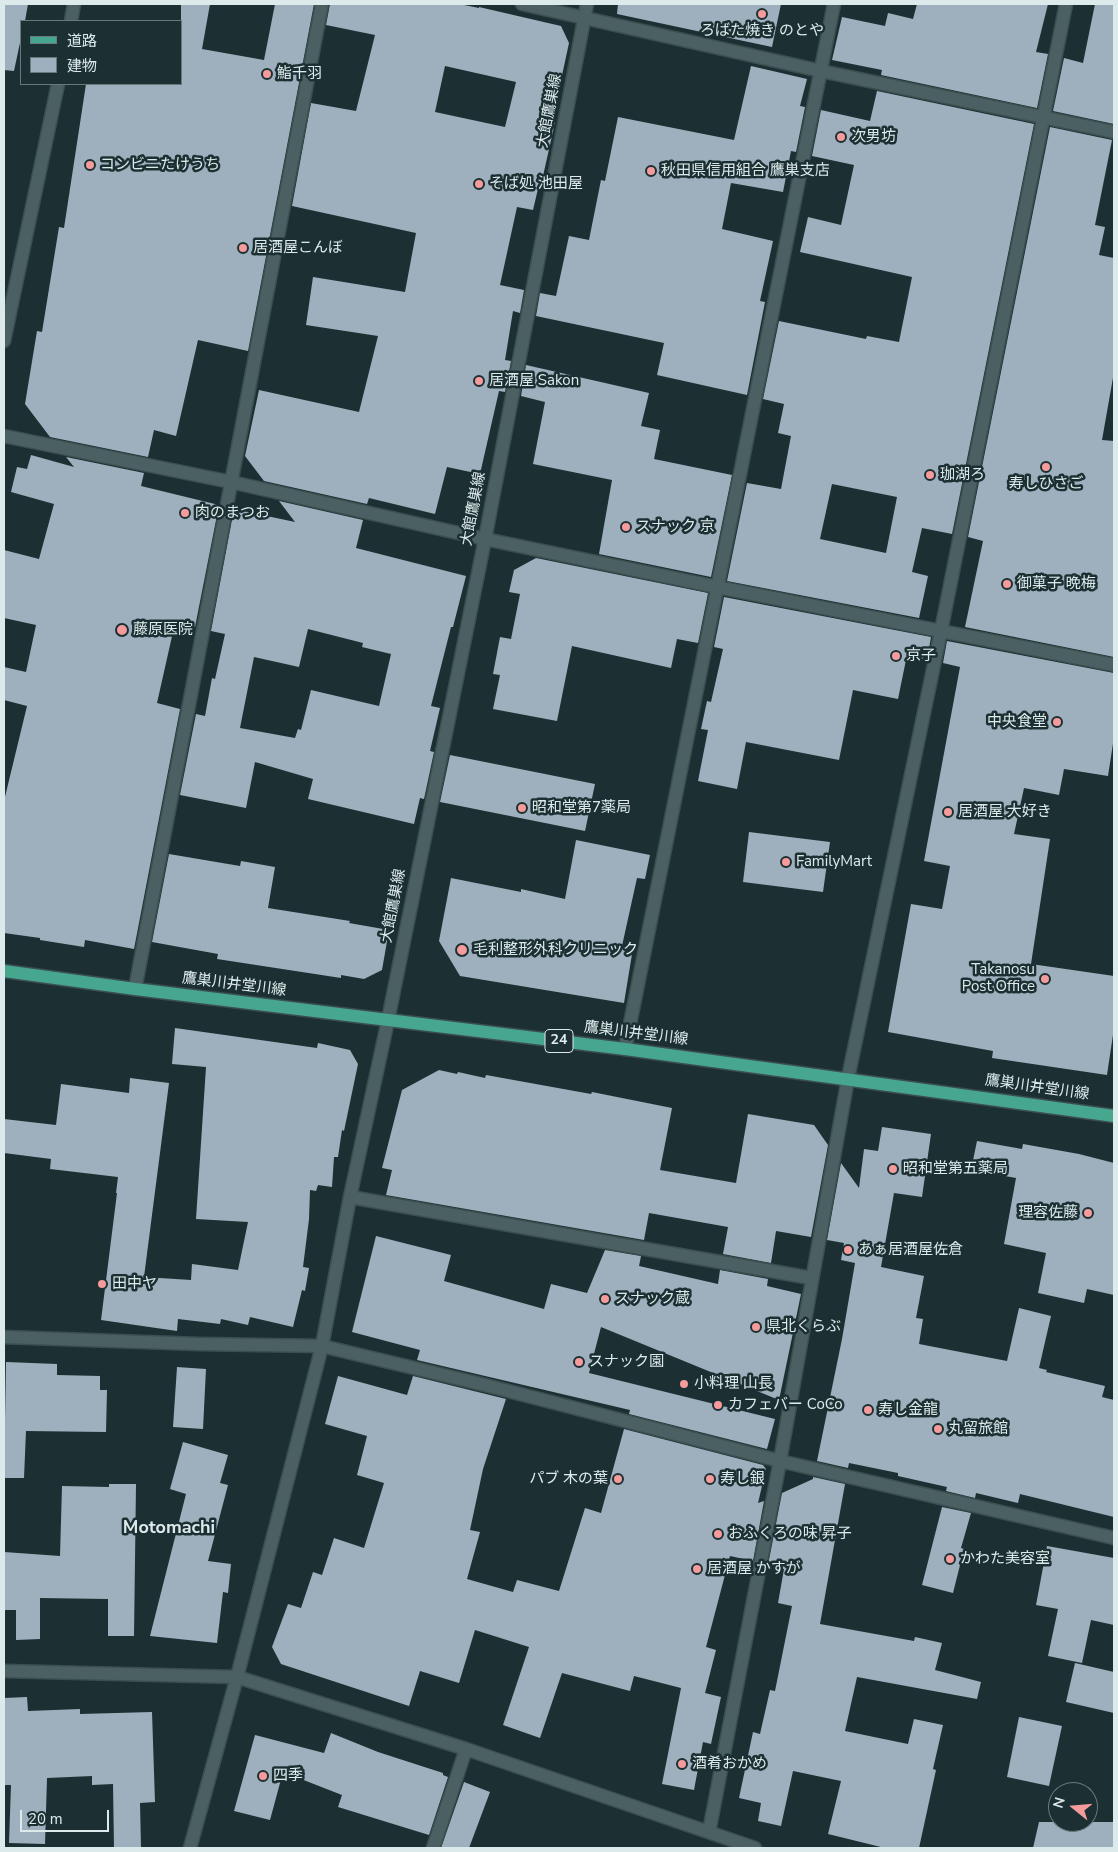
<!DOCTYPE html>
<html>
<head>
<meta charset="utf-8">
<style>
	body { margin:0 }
	#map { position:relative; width:1118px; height:1852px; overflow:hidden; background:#1c3033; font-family:"Nunito Sans","Noto Sans JP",sans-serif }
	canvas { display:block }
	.frame { position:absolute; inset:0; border:5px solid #ddeaeb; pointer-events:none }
	.legend { position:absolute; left:20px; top:20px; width:162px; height:65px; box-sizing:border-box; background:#1c3033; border:1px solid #697a7d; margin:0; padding:6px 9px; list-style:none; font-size:15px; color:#ddeaeb }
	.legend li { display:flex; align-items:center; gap:10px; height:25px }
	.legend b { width:25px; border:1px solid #697a7d }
	.north { position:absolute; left:1048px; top:1782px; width:50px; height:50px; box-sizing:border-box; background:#1c3033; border:1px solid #697a7d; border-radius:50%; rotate:287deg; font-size:14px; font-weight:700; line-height:20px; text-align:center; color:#ddeaeb }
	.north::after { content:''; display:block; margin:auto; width:18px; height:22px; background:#f59b9c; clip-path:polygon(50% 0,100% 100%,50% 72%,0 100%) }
	.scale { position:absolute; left:20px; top:1810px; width:89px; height:22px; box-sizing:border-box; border:2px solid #ddeaeb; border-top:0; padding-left:6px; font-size:15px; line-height:18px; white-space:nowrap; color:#ddeaeb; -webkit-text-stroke:4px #1c3033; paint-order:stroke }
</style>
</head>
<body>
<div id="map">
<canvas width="1118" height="1852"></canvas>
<div class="frame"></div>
<ul class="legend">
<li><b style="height:6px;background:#47a68e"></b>道路</li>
<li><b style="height:14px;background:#9eb0bd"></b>建物</li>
</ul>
<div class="north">N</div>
<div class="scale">20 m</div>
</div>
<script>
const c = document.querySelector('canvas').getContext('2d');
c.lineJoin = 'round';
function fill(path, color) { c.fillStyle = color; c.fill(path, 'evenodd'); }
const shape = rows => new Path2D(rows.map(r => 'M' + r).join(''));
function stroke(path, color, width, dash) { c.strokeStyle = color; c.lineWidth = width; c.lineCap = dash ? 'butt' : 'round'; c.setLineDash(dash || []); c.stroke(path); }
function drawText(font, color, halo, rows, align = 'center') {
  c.font = font + ' "Nunito Sans","Noto Sans JP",sans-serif'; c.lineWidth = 5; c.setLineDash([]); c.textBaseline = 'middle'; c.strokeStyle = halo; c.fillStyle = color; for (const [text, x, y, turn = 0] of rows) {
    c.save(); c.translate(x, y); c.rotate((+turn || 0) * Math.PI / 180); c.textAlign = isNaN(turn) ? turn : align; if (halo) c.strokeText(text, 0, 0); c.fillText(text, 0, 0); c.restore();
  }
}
const building = shape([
	[4,4,28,4,25,21,21,21,21,38,14,71,4,70],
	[181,4,210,4,202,49,264,60,275,4,314,4,248,351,198,340,176,436,154,430,148,457,50,437,25,404,37,331,42,332,59,227,64,228,86,84,181,84],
	[330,4,459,4,479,8,479,7,561,26,569,43,561,80,554,127,543,176,541,176,533,210,517,207,500,285,524,290,520,313,513,311,505,360,511,361,505,392,499,391,480,474,447,467,435,514,369,498,367,504,264,481,245,456,259,390,359,412,378,336,306,325,313,277,405,292,416,233,292,206,311,103,356,111,375,35,326,25],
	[445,66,516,82,505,127,435,112],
	[618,4,781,4,772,47,617,14],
	[917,4,1048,4,1036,52,1048,54,1037,108,881,75,882,70,832,60,842,17,885,26,888,13,913,19],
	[1095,4,1114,4,1114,124,1053,111,1064,58,1083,63],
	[751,66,807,79,800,106,805,107,796,152,791,151,783,192,731,183,722,229,773,241,760,301,765,302,747,395,657,375,664,343,536,316,540,293,556,296,569,236,589,240,601,180,605,181,618,117,734,140],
	[877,91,1034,124,952,534,922,528,912,572,928,576,919,618,727,581,747,483,781,489,791,436,778,433,784,404,763,399,779,321,866,339,867,336,899,342,912,277,800,252,808,217,841,225,854,165,812,156,821,110,870,121],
	[832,484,897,497,886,553,820,539],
	[1050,127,1112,140,1095,225,1105,227,1099,255,1114,258,1114,372,1102,440,1114,441,1114,657,965,627,983,541,968,537],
	[526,365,649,393,641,426,660,430,654,459,732,475,711,577,599,554,612,480,533,464,545,402,521,396],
	[31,455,74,467,66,457,144,473,141,486,219,505,195,627,175,623,157,703,180,709,134,949,85,940,84,947,40,940,40,938,4,933,4,801,27,706,4,700,4,667,26,672,36,625,4,618,4,550,39,559,54,504,11,492,17,467,27,469],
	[279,501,363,520,356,548,466,576,453,627,451,627,431,706,440,708,430,751,434,752,424,799,420,798,414,824,308,799,313,779,255,762,246,808,180,795,196,714,205,716,212,678,215,679,225,634,211,631,234,509,295,522],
	[308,629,363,643,362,647,391,654,379,706,311,690,301,730,298,729,295,738,240,728,254,657,299,667],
	[536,558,708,593,698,643,677,639,671,668,572,646,557,721,493,709,500,675,493,674,500,637,511,639,520,594,509,592,514,570],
	[724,597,931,637,927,660,907,655,898,699,853,690,839,760,746,742,737,789,698,781,708,730,701,729,707,701,711,702,723,649,714,647],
	[947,641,1114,673,1114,737,1108,776,1064,769,1059,795,1024,788,1014,834,1050,839,1031,964,1114,976,1114,1028,1107,1075,992,1058,993,1051,888,1032,911,904,942,909,950,866,924,861,960,667,943,663],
	[450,755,595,784,585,831,440,802],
	[749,832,830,842,823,892,743,882],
	[576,840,650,855,645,879,637,878,622,946,633,948,624,1003,460,976,439,941,451,878,521,892,521,889,565,899],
	[169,854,240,866,241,861,275,867,268,908,350,921,349,923,389,930,382,970,364,979,341,975,341,978,217,959,218,954,152,942],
	[175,1028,317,1048,318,1043,350,1050,358,1064,344,1131,342,1130,338,1157,334,1157,332,1187,318,1185,316,1191,310,1190,309,1219,303,1267,309,1268,305,1291,302,1290,293,1327,250,1317,248,1325,221,1319,220,1324,178,1319,177,1331,101,1320,117,1193,116,1193,118,1177,50,1169,51,1159,4,1153,4,1119,56,1125,61,1084,129,1093,130,1078,169,1083,144,1277,191,1280,192,1264,238,1270,248,1222,196,1219,206,1067,172,1064],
	[439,1070,457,1074,458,1072,485,1078,486,1075,591,1094,592,1092,672,1108,660,1170,736,1183,748,1114,814,1125,828,1145,811,1237,776,1231,771,1263,723,1254,728,1227,649,1213,644,1240,386,1195,392,1170,382,1168,402,1090],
	[882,1127,931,1134,922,1197,894,1193,881,1267,924,1276,916,1318,923,1319,919,1344,1007,1361,1019,1308,1051,1316,1039,1368,1047,1370,1046,1372,1105,1386,1102,1397,1114,1400,1114,1517,1020,1494,1018,1503,976,1493,975,1498,946,1491,947,1487,898,1476,898,1473,849,1463,848,1468,817,1461,842,1339,855,1263,841,1260,844,1243,827,1240,841,1163,859,1188,864,1149,878,1151],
	[977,1141,1022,1149,1023,1144,1079,1154,1114,1163,1114,1295,1087,1289,1084,1303,1038,1293,1046,1253,1004,1244,1016,1178,971,1170],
	[376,1236,451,1255,444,1281,544,1309,551,1284,587,1293,605,1250,641,1256,639,1266,718,1284,720,1270,768,1279,767,1286,801,1294,779,1400,601,1327,589,1373,775,1419,767,1449,629,1414,630,1410,417,1360,420,1350,352,1332],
	[6,1362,57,1364,57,1375,100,1376,100,1390,107,1390,106,1432,26,1431,24,1478,4,1478],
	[177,1367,206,1369,203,1429,173,1427],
	[338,1376,407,1395,413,1376,506,1399,483,1469,470,1530,480,1532,467,1579,513,1592,517,1580,559,1591,585,1508,601,1513,624,1429,763,1465,766,1469,758,1503,764,1501,753,1561,730,1556,706,1647,716,1650,705,1693,721,1697,711,1744,703,1742,694,1790,662,1784,681,1688,634,1676,630,1691,562,1673,540,1738,503,1725,529,1647,475,1630,459,1683,420,1671,409,1706,281,1664,272,1647,288,1604,301,1608,313,1572,322,1575,334,1538,364,1548,384,1483,357,1475,367,1436,325,1424],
	[183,1442,228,1455,220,1483,228,1485,208,1561,231,1564,228,1593,223,1592,217,1643,150,1636,186,1494,170,1489],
	[813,1477,845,1484,820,1624,914,1641,915,1637,942,1643,935,1670,981,1682,977,1699,857,1677,845,1731,908,1744,914,1719,943,1725,933,1769,936,1770,919,1848,885,1848,828,1834,841,1781,793,1771,781,1826,758,1821,761,1803,739,1798,753,1732,760,1734,770,1690,775,1691,792,1606,778,1603,784,1569,768,1565,782,1493,813,1479],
	[109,1484,136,1484,134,1636,108,1636,108,1599,40,1598,40,1639,16,1640,16,1610,4,1610,4,1552,60,1556,62,1486,109,1487],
	[942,1507,971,1513,961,1548,964,1549,953,1593,922,1585],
	[1047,1546,1114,1558,1114,1625,1091,1620,1082,1663,1048,1656,1058,1609,1036,1605],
	[1075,1663,1114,1672,1114,1713,1066,1702],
	[27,1697,28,1711,80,1709,80,1714,152,1712,155,1802,140,1803,141,1848,114,1848,113,1784,92,1785,92,1776,47,1778,45,1844,9,1843,11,1785,4,1785,4,1698],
	[1019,1717,1062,1726,1049,1786,1007,1777],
	[331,1733,378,1752,443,1773,443,1775,448,1777,429,1835,338,1807,342,1795,283,1772,270,1820,234,1811,255,1735,324,1753],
	[464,1782,490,1792,469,1848,441,1848],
	[1039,1822,1114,1822,1114,1848,1033,1848]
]);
const street = shape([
	[522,4,821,71,1114,132],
	[71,21,74,4],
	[4,341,58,84],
	[4,436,231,482,485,539,717,587,1114,665],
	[135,989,322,4],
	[625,1049,834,4],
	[350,1197,811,1278],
	[4,1337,199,1344,322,1346,489,1386,780,1461,1114,1538],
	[4,1671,237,1677,466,1749,755,1848],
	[709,1832,780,1461,848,1078,941,631,1066,4],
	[433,1848,466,1749]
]);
const secondary = shape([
	[190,1848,237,1677,322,1346,350,1197,388,1020,485,539,587,4]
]);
const primary = shape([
	[4,971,135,989,625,1049,1114,1116]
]);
const markers = [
	[762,14,5,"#f59b9c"],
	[267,74,5,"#f59b9c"],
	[841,137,5,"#f59b9c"],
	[90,165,5,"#f59b9c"],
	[651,171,5,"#f59b9c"],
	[479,184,5,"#f59b9c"],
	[243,248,5,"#f59b9c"],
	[479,381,5,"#f59b9c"],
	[1046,467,5,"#f59b9c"],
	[930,475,5,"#f59b9c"],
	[185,513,5,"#f59b9c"],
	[626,527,5,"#f59b9c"],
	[1007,584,5,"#f59b9c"],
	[122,630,6,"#f59b9c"],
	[896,656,5,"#f59b9c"],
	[1057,722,5,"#f59b9c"],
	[522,808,5,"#f59b9c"],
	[948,812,5,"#f59b9c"],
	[786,862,5,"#f59b9c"],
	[462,950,6,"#f59b9c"],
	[1045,979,5,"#f59b9c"],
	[893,1169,5,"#f59b9c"],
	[1088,1213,5,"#f59b9c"],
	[848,1250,5,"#f59b9c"],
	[102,1284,5,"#f59b9c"],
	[605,1299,5,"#f59b9c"],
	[756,1327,5,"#f59b9c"],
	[579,1362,5,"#f59b9c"],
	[684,1384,5,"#f59b9c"],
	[718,1405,5,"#f59b9c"],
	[868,1410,5,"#f59b9c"],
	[938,1429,5,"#f59b9c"],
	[618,1479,5,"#f59b9c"],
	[710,1479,5,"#f59b9c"],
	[718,1534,5,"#f59b9c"],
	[950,1559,5,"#f59b9c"],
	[697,1569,5,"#f59b9c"],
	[682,1764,5,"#f59b9c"],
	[263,1776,5,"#f59b9c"]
];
const shields = [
	[559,1041,28]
];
const shieldNames = [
	["24",559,1041]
];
const poiNames = [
	["ろばた焼き のとや",762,31,"center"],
	["鮨千羽",277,74],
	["次男坊",851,137],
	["コンビニたけうち",100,165],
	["秋田県信用組合 鷹巣支店",661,171],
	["そば処 池田屋",489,184],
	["居酒屋こんぼ",253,248],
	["居酒屋 Sakon",489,381],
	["珈湖ろ",940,475],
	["寿しひさご",1046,484,"center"],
	["肉のまつお",195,513],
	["スナック 京",636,527],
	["御菓子 晩梅",1017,584],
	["藤原医院",133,630],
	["京子",906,656],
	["中央食堂",1047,722,"right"],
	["昭和堂第7薬局",532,808],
	["居酒屋 大好き",958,812],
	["FamilyMart",796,862],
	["毛利整形外科クリニック",473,950],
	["Takanosu",1035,970,"right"],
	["Post Office",1035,987,"right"],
	["昭和堂第五薬局",903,1169],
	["理容佐藤",1078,1213,"right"],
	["あぁ居酒屋佐倉",858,1250],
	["田中ヤ",112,1284],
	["スナック蔵",615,1299],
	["県北くらぶ",766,1327],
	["スナック園",589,1362],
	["小料理 山長",694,1384],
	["カフェバー CoCo",728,1405],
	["寿し金龍",878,1410],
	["丸留旅館",948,1429],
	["パブ 木の葉",608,1479,"right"],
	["寿し銀",720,1479],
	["おふくろの味 昇子",728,1534],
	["かわた美容室",960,1559],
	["居酒屋 かすが",707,1569],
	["酒肴おかめ",692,1764],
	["四季",273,1776]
];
const streetNames = [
	["大館鷹巣線",550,111,-79],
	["大館鷹巣線",474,509,-79],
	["大館鷹巣線",394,906,-79],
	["鷹巣川井堂川線",234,985,7],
	["鷹巣川井堂川線",636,1034,7],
	["鷹巣川井堂川線",1037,1088,8]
];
const quarterNames = [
	["Motomachi",169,1529]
];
fill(building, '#9eb0bd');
stroke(street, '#3c4f50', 15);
stroke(secondary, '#3c4f50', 15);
stroke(primary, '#3c4f50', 15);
stroke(street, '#4a6062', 12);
stroke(secondary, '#4a6062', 12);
stroke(primary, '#47a68e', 12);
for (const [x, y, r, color] of markers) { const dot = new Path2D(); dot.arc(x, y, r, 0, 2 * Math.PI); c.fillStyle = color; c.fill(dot); stroke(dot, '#1c3033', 2); }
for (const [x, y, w] of shields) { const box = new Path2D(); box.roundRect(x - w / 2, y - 11.5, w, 23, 4); c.fillStyle = '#1c3033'; c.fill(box); stroke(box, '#ddeaeb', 1); }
drawText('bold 14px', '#ddeaeb', null, shieldNames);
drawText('15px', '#ddeaeb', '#1c3033', poiNames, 'left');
drawText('15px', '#ddeaeb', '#1c3033', streetNames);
drawText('bold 18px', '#ddeaeb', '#1c3033', quarterNames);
</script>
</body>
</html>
